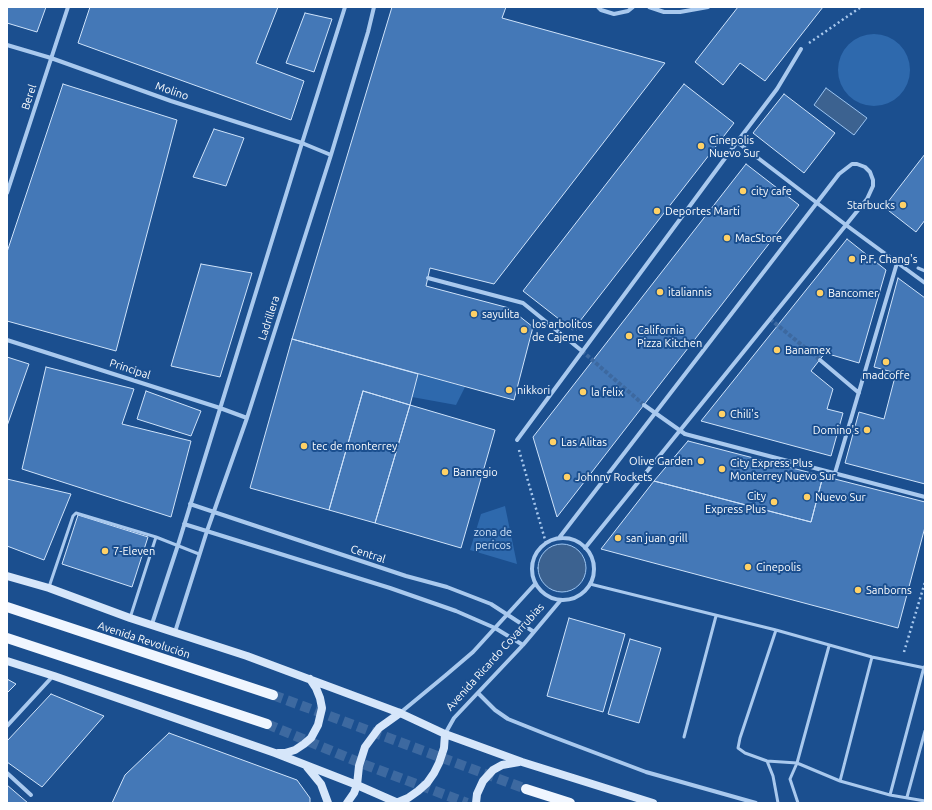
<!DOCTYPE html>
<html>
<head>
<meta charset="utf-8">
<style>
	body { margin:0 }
	#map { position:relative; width:932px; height:810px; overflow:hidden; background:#1b4f8f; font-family:Ubuntu,sans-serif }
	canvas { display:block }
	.frame { position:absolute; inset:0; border:8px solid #fff; pointer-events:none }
</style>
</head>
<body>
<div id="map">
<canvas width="932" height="810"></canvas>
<div class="frame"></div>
</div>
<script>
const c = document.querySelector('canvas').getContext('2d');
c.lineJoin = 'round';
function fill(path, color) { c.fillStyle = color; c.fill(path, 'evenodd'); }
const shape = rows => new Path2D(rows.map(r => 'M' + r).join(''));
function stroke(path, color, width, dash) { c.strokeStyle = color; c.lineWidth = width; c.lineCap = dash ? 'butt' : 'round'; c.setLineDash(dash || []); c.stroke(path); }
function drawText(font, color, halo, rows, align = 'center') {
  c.font = font + ' Ubuntu,sans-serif'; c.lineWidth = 4; c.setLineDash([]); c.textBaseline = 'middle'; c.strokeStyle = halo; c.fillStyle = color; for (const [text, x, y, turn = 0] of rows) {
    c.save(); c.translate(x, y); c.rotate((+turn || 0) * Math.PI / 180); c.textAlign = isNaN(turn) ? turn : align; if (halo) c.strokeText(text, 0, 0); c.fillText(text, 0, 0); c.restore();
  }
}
const green = shape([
	'838 70a36 36 0 1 1 72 0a36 36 0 1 1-72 0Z',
	[418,374,465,387,456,405,412,397],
	[505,506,517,564,470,550,481,514]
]);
const water = shape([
	[826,88,867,118,854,135,814,105,826,88],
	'538 568a24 24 0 1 1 48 0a24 24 0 1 1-48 0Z'
]);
const building = shape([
	[7,7,46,7,37,32,7,23,7,7],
	[90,7,278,7,256,63,304,81,291,120,78,43,90,7],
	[392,7,506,7,502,18,665,63,494,284,430,268,426,286,509,308,533,327,514,400,292,339,392,7],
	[738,7,823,7,765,81,740,63,723,85,695,62,738,7],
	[305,13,332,19,314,72,286,63,305,13],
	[63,84,177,120,116,351,7,321,7,252,63,84],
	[684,84,734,123,573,330,523,291,684,84],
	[784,94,835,133,804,173,753,133,784,94],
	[214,129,244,138,226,186,193,177,214,129],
	[925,154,925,220,916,232,884,207,925,154],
	[746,164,799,205,557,517,533,437,746,164],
	[847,239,886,270,859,363,825,353,811,371,833,389,827,409,843,413,831,456,701,421,847,239],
	[201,264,252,273,220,377,171,366,201,264],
	[898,278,925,298,925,484,845,463,859,412,884,419,896,373,874,367,898,278],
	[292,339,418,374,410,405,363,391,329,510,250,488,292,339],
	[7,357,29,364,7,426,7,357],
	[46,367,134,389,122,424,191,441,171,517,22,469,46,367],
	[146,391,201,411,191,436,137,419,146,391],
	[363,391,410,405,375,523,329,510,363,391],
	[410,405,495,430,461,548,375,523,410,405],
	[688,441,823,476,811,522,654,481,688,441],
	[823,476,925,502,925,527,898,628,601,549,654,481,811,522,823,476],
	[7,479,71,494,44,560,7,546,7,479],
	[78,515,148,537,132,587,62,564,78,515],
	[569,618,625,634,603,712,547,696,569,618],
	[630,639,661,648,639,723,608,714,630,639],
	[7,679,16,684,7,693,7,679],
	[51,694,104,716,42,787,7,762,7,741,51,694],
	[169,733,297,780,310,798,310,803,112,803,125,775,169,733],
	[7,785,28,803,7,803,7,785]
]);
const streetTunnel = shape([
	[770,319,820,360],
	[582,351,644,405]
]);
const primaryTunnel = shape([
	[273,695,526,789],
	[267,724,363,764,467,803]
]);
const path = shape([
	[809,43,861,7],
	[519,450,546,543],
	[904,652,925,582]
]);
const lane = shape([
	[918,268,925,271],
	[590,584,776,630,872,657,925,668],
	[49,587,73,516,76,513,156,537,199,554],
	[130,618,156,537],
	[776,630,740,738,738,748,745,753,767,761,797,763,840,781,890,795,925,801],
	[684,737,716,616],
	[767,761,773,776,778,803],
	[840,781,872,657],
	[890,795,924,667],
	[907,797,925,731],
	[798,803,790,779,797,763,829,646]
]);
const street = shape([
	[598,7,601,10,614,14,628,11,633,7],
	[649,7,664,12,680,12,708,7],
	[7,45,51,58,171,101,302,143,331,155],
	[737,142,777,89,801,49],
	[7,193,68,7],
	[428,278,523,303,582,351],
	[7,340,220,408,247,418],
	[820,360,859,393],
	[685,434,925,497],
	[517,440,737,142,846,225,925,283],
	[835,473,897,263],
	[190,504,406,576,447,587,491,604,534,632],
	[184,524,390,588,456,611,495,628,523,645],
	'532 569a31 31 0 1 1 62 0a31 31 0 1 1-62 0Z',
	[559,538,839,174,852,164,857,164,865,167,870,172,873,180,873,186,867,199,585,548],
	[152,624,178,545,302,143,345,7],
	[175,632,207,531,247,418,331,155,368,32,374,7],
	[478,693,495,710,508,719,548,735,646,772,756,803],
	[400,713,446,675,473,652,535,584],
	[7,726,53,676],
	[445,734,454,718,523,645,560,601],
	[7,773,31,795]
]);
const secondary = shape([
	[7,576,49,588,130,618,247,656,400,713,445,734,522,762,653,803],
	[7,661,54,676,275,753,357,785,398,803],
	[278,753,285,753,295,750,304,744,311,738,318,725,322,708,320,698,316,688,310,679],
	[307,767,321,784,328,803],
	[347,803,354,793,357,785,359,766,365,747,379,728,400,713],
	[396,803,408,798,418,791,427,783,434,773,439,763,444,748,445,734],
	[476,803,477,794,483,781,493,770,502,765,519,762]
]);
const primary = shape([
	[7,607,273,695],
	[7,638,267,724],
	[526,789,570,803]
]);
const streetBridge = shape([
	[644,405,685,434]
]);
const markers = [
	[701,146,4,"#ffd166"],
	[743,191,4,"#ffd166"],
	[903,205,4,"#ffd166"],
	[657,211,4,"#ffd166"],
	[727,238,4,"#ffd166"],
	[852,259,4,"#ffd166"],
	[660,292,4,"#ffd166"],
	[820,293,4,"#ffd166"],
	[474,314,4,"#ffd166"],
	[524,330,4,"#ffd166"],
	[629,336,4,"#ffd166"],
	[777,350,4,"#ffd166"],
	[886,362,4,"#ffd166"],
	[509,390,4,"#ffd166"],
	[583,392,4,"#ffd166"],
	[722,414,4,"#ffd166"],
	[867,430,4,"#ffd166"],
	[553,442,4,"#ffd166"],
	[304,446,4,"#ffd166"],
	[701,461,4,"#ffd166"],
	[722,469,4,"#ffd166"],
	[445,472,4,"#ffd166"],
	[567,477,4,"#ffd166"],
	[807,497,4,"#ffd166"],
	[774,502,4,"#ffd166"],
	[618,538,4,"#ffd166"],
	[105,551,4,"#ffd166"],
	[748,567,4,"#ffd166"],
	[858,590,4,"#ffd166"]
];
const streetNames = [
	["Molino",172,91,19],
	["Berel",29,97,-72],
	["Ladrillera",269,318,-72],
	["Principal",130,369,18],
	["Central",368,554,18],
	["Avenida Revolución",144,640,18],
	["Avenida Ricardo Covarrubias",495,657,-48]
];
const poiNames = [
	["Cinepolis",709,140],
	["Nuevo Sur",709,153],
	["city cafe",751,191],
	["Starbucks",895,205,"right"],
	["Deportes Marti",665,211],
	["MacStore",735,238],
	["P.F. Chang's",860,259],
	["italiannis",668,292],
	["Bancomer",828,293],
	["sayulita",482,314],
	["los arbolitos",532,324],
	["de Cajeme",532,337],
	["California",637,330],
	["Pizza Kitchen",637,343],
	["Banamex",785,350],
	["madcoffe",886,375,"center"],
	["nikkori",517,390],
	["la felix",591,392],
	["Chili's",730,414],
	["Domino's",859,430,"right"],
	["Las Alitas",561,442],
	["tec de monterrey",312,446],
	["Olive Garden",693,461,"right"],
	["City Express Plus",730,463],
	["Monterrey Nuevo Sur",730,476],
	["Banregio",453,472],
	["Johnny Rockets",575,477],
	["City",766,496,"right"],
	["Express Plus",766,509,"right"],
	["Nuevo Sur",815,497],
	["san juan grill",626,538],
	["7-Eleven",113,551],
	["Cinepolis",756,567],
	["Sanborns",866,590]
];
const parkNames = [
	["zona de",493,532],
	["pericos",493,545]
];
fill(green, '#2e69ad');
fill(water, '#3c6290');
stroke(water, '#9cc4f0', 1);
fill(building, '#4478b7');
stroke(building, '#cfe3fa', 1);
stroke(streetTunnel, '#3d69a0', 4, [4, 2]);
stroke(primaryTunnel, '#3d69a0', 10, [10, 5]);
stroke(path, '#a9c9ee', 2.5, [2, 3]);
stroke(lane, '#a9c9ee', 3);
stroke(street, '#a9c9ee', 4);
stroke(secondary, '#d6e6fa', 8);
stroke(primary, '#f0f6ff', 10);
stroke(streetBridge, '#a9c9ee', 4);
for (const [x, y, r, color] of markers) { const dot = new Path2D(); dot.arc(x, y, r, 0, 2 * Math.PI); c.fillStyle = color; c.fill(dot); stroke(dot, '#1b4f8f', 1.5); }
drawText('11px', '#fff', '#1b4f8f', streetNames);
drawText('11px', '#fff', '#1b4f8f', poiNames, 'left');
drawText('11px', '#cfe3fa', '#1b4f8f', parkNames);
</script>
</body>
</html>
